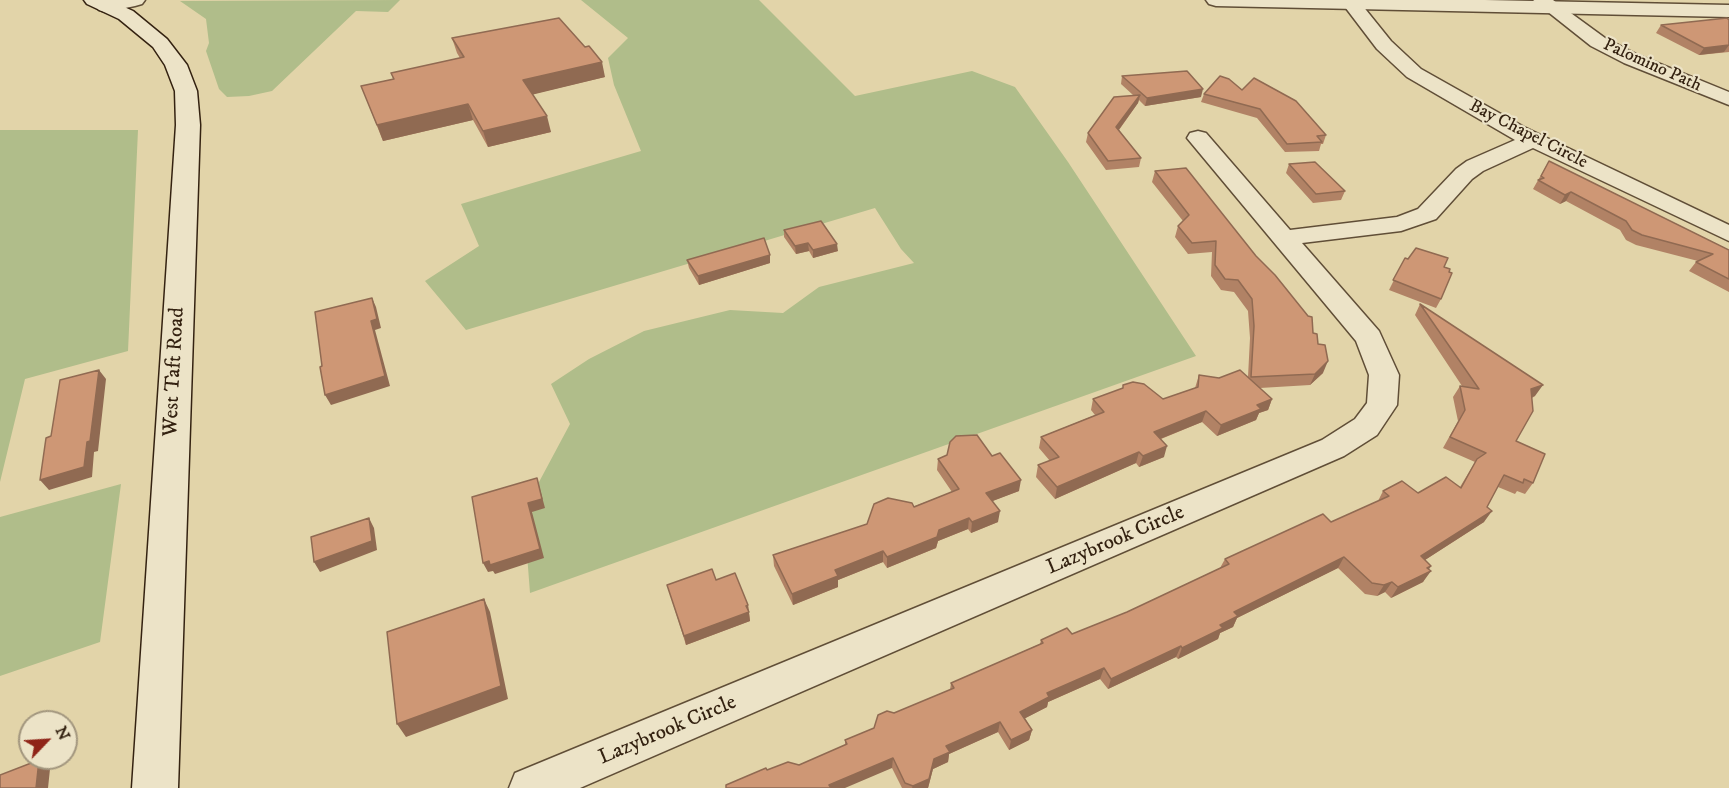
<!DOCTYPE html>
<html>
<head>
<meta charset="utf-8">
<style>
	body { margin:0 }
	#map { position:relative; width:1729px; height:788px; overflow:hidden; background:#e2d4a9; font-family:"IM FELL DW Pica",serif }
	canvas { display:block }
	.north { position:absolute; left:18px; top:710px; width:60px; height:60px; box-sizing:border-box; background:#ece3c7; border:2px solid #a2967e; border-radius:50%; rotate:65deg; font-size:16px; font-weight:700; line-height:24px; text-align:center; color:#342211 }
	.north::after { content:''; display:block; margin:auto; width:21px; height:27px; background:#8f2418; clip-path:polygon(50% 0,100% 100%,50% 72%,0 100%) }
</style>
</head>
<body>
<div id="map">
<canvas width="1729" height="788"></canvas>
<div class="north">N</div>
</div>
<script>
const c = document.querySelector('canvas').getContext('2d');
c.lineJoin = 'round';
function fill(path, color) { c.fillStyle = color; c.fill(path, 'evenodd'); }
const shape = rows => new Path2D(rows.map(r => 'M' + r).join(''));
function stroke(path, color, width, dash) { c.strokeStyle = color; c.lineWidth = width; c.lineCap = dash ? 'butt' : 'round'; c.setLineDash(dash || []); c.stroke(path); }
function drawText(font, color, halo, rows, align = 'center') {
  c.font = font + ' "IM FELL DW Pica",serif'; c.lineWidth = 4.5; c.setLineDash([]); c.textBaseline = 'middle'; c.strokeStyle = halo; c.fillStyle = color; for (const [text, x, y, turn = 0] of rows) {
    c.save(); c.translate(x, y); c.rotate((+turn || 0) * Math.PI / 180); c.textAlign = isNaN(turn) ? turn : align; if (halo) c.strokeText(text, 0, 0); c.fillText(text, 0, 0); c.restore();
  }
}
const green = shape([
	[400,0,388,12,356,11,272,91,249,96,227,97,219,89,206,51,209,43,206,19,180,1],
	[581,0,759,0,855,96,972,71,1015,87,1068,162,1196,356,530,593,526,541,539,482,570,424,551,384,589,359,644,331,730,310,783,313,819,287,914,263,901,249,875,208,466,330,425,281,479,246,461,204,641,151,614,85,608,58,628,38],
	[0,130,138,130,128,351,25,379,0,482],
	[121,484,100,642,0,676,0,517]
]);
const minor = shape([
	[1344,0,1358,0,1391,41,1421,69,1524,127,1729,225,1729,241,1533,148,1483,171,1472,179,1436,219,1401,231,1302,243,1379,331,1399,375,1397,405,1377,435,1344,456,580,788,509,788,515,773,1322,440,1355,419,1367,403,1369,375,1356,341,1187,138,1190,133,1198,131,1206,133,1290,230,1397,217,1418,209,1456,169,1467,161,1515,140,1407,77,1377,49,1342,3,1344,0],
	[1533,0,1553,0,1605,38,1638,55,1729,92,1729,105,1624,63,1591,46,1533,0]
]);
const tertiary = shape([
	[107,0,145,0,142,4,135,6,106,12,99,10,96,6,99,2,107,0],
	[1206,0,1485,0,1729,5,1729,17,1216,6,1209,4,1206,0]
]);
const secondary = shape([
	[84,0,109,0,133,11,167,39,187,65,197,91,200,125,178,788,132,788,176,125,175,91,165,65,153,47,119,19,87,4,84,0]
]);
const wall = shape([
	[1729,20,1729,52,1699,55,1656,33,1661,25],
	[452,38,605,77,533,94,551,132,488,147,473,120,383,141,361,86,393,79,391,73,460,58,457,53],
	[1122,76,1201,97,1145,106,1139,100,1138,103,1119,130,1141,158,1139,167,1106,170,1086,142,1088,133,1133,95,1121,84],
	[1242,90,1326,135,1323,144,1321,144,1319,151,1285,152,1257,118,1201,102,1204,94],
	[1549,161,1729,250,1729,292,1689,271,1696,262,1698,261,1636,245,1626,240,1620,230,1566,201,1560,204,1533,189],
	[1289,164,1345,191,1341,200,1313,203,1286,173],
	[1155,171,1313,333,1323,373,1310,385,1260,388,1272,399,1268,410,1259,413,1256,420,1217,436,1202,422,1161,439,1164,457,1139,467,1136,463,1055,499,1036,477,1038,465,1050,461,1039,448,1041,437,1095,415,1091,410,1093,399,1163,399,1195,388,1199,375,1219,378,1248,377,1250,338,1248,311,1234,292,1221,290,1211,276,1212,252,1188,254,1175,237,1178,226,1183,221,1152,182],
	[784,230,838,251,813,258,809,251,796,254,784,237],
	[1405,258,1444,267,1441,299,1436,308,1389,290],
	[687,260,770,263,699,285,689,268],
	[1420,304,1535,396,1532,398,1516,441,1533,483,1525,494,1517,491,1515,494,1498,487,1487,507,1484,522,1425,560,1429,570,1423,582,1391,598,1385,592,1377,596,1365,594,1338,568,1237,618,1233,627,1220,633,1218,639,1178,659,1176,657,1108,689,1100,679,1048,702,1047,707,1025,718,1032,730,1029,740,1009,750,998,732,949,754,948,762,933,769,928,788,902,788,892,768,767,770,799,765,845,745,845,740,874,728,894,713,950,690,951,683,1040,644,1041,640,1072,634,1127,612,1220,568,1225,559,1331,522,1378,501,1383,491,1418,493,1460,487,1475,462,1443,448,1458,421,1453,397,1460,386,1462,386,1415,315],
	[947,455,1019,491,992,501,998,522,971,533,968,529,938,541,936,548,887,568,883,562,838,580,838,587,793,605,774,566,773,555,867,524,952,492,937,470,938,459],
	[716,580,748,605,750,621,686,645,667,585]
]);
const shadedWall = shape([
	[1729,45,1724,52,1699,55,1704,48],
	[602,62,605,77,527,96,523,80],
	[1203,89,1201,97,1145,106,1147,98],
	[1140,95,1138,103,1115,135,1116,127],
	[468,104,473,120,383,141,377,125],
	[547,116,551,132,488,147,483,131],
	[1571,192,1566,201,1560,204,1565,195],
	[808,243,809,251,796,254,795,246],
	[837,244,838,251,813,258,813,250],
	[770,255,770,263,699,285,698,276],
	[372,298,376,307,381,328,375,330,390,386,331,405,325,395,371,321],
	[1328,361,1323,373,1310,385,1315,374],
	[99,370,106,379,98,451,94,452,92,477,49,490,40,480,87,442],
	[1543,385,1535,396,1523,400,1531,389],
	[1272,399,1268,410,1259,413,1256,420,1217,436,1221,425,1257,405],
	[1206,411,1202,422,1150,443,1154,432],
	[1167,446,1164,457,1139,467,1143,456],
	[1139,452,1136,463,1055,499,1057,487],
	[537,478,545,508,532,512,544,558,495,574,493,571,488,572,483,563,528,503],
	[1021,480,1019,491,985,504,986,493],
	[1000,511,998,522,971,533,972,522],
	[1492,511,1484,522,1414,567,1421,556],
	[369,518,374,528,377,550,320,572,314,562],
	[969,518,968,529,938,541,936,548,887,568,887,557,939,530],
	[883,551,883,562,838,580,838,587,793,605,792,594,835,570],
	[1344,557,1338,568,1237,618,1233,627,1220,633,1218,639,1178,659,1182,648,1234,612],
	[1431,566,1426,574,1431,571,1423,582,1391,598,1398,587],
	[1392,582,1385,592,1377,596,1384,585],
	[484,599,490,612,508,699,406,737,397,724],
	[748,605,750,621,686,645,684,636],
	[1181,646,1176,657,1108,689,1111,679],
	[1104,668,1100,679,1048,702,1047,707,1018,722,1020,712,1047,693],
	[1000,722,998,732,949,754,948,762,933,769,928,788,912,788,913,786,934,759,946,746],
	[1032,730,1029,740,1009,750,1011,740],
	[893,758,892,768,845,788,829,788,829,785],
	[39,760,50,769,48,788,36,788]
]);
const building = shape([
	[559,18,585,47,589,46,602,62,523,80,547,116,483,131,468,104,377,125,361,86,394,79,391,73,464,57,452,38,559,18],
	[1727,18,1729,20,1729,45,1704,48,1661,25,1727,18],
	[1187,71,1203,89,1147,98,1122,76,1187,71],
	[1220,76,1229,79,1242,90,1254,78,1296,101,1326,135,1317,136,1322,142,1287,144,1260,109,1204,94,1220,76],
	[1140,95,1116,127,1141,158,1108,161,1088,133,1114,97,1140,95],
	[1549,161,1729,250,1729,279,1696,262,1713,254,1642,235,1632,230,1626,221,1571,192,1565,195,1538,180,1544,178,1541,176,1549,161],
	[1315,162,1345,191,1316,194,1289,164,1315,162],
	[1186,168,1256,256,1275,275,1308,316,1312,317,1313,333,1317,334,1318,344,1325,345,1328,361,1315,374,1251,377,1254,326,1252,299,1238,280,1225,279,1215,265,1216,241,1192,243,1178,226,1189,215,1155,171,1186,168],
	[821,221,837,244,813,250,808,243,795,246,784,230,821,221],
	[764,238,770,255,698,276,687,260,764,238],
	[1416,248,1448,258,1444,267,1450,269,1449,272,1452,273,1441,299,1393,280,1405,258,1408,259,1416,248],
	[372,298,377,319,371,321,385,376,325,395,320,367,322,366,315,312,372,298],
	[1420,304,1543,385,1531,389,1533,411,1516,441,1545,454,1533,483,1524,479,1523,483,1504,475,1487,507,1492,511,1421,556,1431,566,1427,568,1431,571,1398,587,1392,582,1384,585,1372,583,1344,557,1234,612,1238,616,1220,625,1223,628,1182,648,1181,646,1111,679,1104,668,1047,693,1049,697,1020,712,1032,730,1011,740,1000,722,946,746,950,752,934,759,929,779,913,786,905,783,893,758,829,785,831,788,726,788,726,785,766,768,767,770,788,762,799,765,847,744,845,740,874,728,878,715,887,711,894,713,954,688,951,683,1043,643,1041,640,1067,628,1072,634,1127,612,1229,564,1225,559,1323,514,1331,522,1389,496,1383,491,1402,481,1418,493,1446,477,1461,488,1477,459,1486,453,1450,437,1465,410,1460,386,1479,389,1420,304],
	[99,370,90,441,87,442,84,467,40,480,46,438,51,436,60,380,99,370],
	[1240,370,1272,399,1257,405,1261,409,1221,425,1206,411,1154,432,1167,446,1143,456,1139,452,1057,487,1038,465,1059,457,1041,437,1104,412,1093,399,1123,388,1123,385,1133,382,1144,384,1163,399,1198,387,1199,375,1219,378,1240,370],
	[977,435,992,456,1000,453,1021,480,986,493,1000,511,972,522,969,518,939,530,937,537,887,557,883,551,835,570,838,576,792,594,773,555,867,524,874,504,888,498,912,503,914,507,959,489,938,459,947,455,950,442,956,436,977,435],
	[537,478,542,499,528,503,540,549,490,565,489,561,483,563,472,497,537,478],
	[369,518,372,541,314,562,311,537,369,518],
	[712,569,716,580,735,573,748,605,746,606,749,612,684,636,667,585,712,569],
	[484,599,501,686,397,724,387,632,484,599],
	[39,760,36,788,0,788,0,775,39,760]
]);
const farStreetnames = [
	["Palomino Path",1652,66,24],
	["Bay Chapel Circle",1528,135,27]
];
const streetNames = [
	["West Taft Road",175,372,-87],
	["Lazybrook Circle",1116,541,-23],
	["Lazybrook Circle",668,731,-23]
];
fill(green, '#b0bd8a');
stroke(minor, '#604e37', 3);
stroke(tertiary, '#604e37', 3);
stroke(secondary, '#342211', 3);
fill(minor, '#ece3c7');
fill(tertiary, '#ece3c7');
fill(secondary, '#ece3c7');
fill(wall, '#b18265');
fill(shadedWall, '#906a52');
fill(building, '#ce9775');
stroke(building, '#906a52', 1.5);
drawText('18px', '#342211', '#ece3c7', farStreetnames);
drawText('21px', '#342211', '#ece3c7', streetNames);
</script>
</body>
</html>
